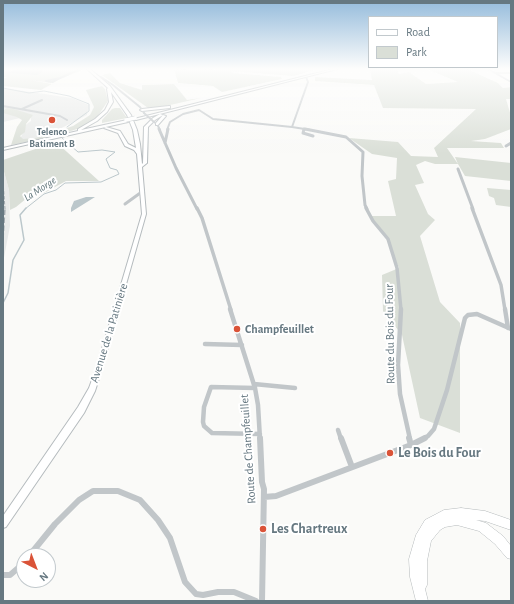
<!DOCTYPE html>
<html>
<head>
<meta charset="utf-8">
<style>
	body { margin:0 }
	#map { position:relative; width:514px; height:604px; overflow:hidden; background:#fafaf8; font-family:"Alegreya Sans",sans-serif }
	canvas { display:block }
	.frame { position:absolute; inset:0; border:4px solid #667881; pointer-events:none }
	.legend { position:absolute; left:368px; top:16px; width:130px; height:52px; box-sizing:border-box; background:#fff; border:1px solid #c2c9cd; margin:0; padding:5px 7px; list-style:none; font-size:12px; color:#667881 }
	.legend li { display:flex; align-items:center; gap:8px; height:20px }
	.legend b { width:20px; border:1px solid #c2c9cd }
	.north { position:absolute; left:16px; top:548px; width:40px; height:40px; box-sizing:border-box; background:#fff; border:1px solid #c2c9cd; border-radius:50%; rotate:138deg; font-size:11px; font-weight:700; line-height:16px; text-align:center; color:#667881 }
	.north::after { content:''; display:block; margin:auto; width:14px; height:18px; background:#da5338; clip-path:polygon(50% 0,100% 100%,50% 72%,0 100%) }
</style>
</head>
<body>
<div id="map">
<canvas width="514" height="604"></canvas>
<div class="frame"></div>
<ul class="legend">
<li><b style="height:5px;background:#fff"></b>Road</li>
<li><b style="height:11px;background:#dadfd7"></b>Park</li>
</ul>
<div class="north">N</div>
</div>
<script>
const c = document.querySelector('canvas').getContext('2d');
c.lineJoin = 'round';
function fill(path, color) { c.fillStyle = color; c.fill(path, 'evenodd'); }
const shape = rows => new Path2D(rows.map(r => 'M' + r).join(''));
function stroke(path, color, width, dash) { c.strokeStyle = color; c.lineWidth = width; c.lineCap = dash ? 'butt' : 'round'; c.setLineDash(dash || []); c.stroke(path); }
function drawText(font, color, halo, rows, align = 'center') {
  c.font = font + ' "Alegreya Sans",sans-serif'; c.lineWidth = 4; c.setLineDash([]); c.textBaseline = 'middle'; c.strokeStyle = halo; c.fillStyle = color; for (const [text, x, y, turn = 0] of rows) {
    c.save(); c.translate(x, y); c.rotate((+turn || 0) * Math.PI / 180); c.textAlign = isNaN(turn) ? turn : align; if (halo) c.strokeText(text, 0, 0); c.fillText(text, 0, 0); c.restore();
  }
}
const built = shape([
	[3,88,72,98,89,105,87,115,38,140,11,145,19,141,23,133,24,126,31,121,31,117,29,116,3,122],
	[3,168,9,190,10,226,3,263]
]);
const green = shape([
	[3,69,84,69,51,83,30,80,52,84,41,90,3,86,3,79,7,77,3,77],
	[174,69,224,70,225,69,318,69,293,76,231,71,233,73,281,77,282,79,222,92,213,86,178,83],
	[370,69,397,69,399,74,409,72,426,84,458,82,427,69,467,69,498,83,503,88,511,87,511,99,506,99,511,116,511,129,485,139,471,141,501,143,504,148,447,148,458,164,455,157,511,163,511,181,465,176,458,164,435,164,425,161,416,165,424,183,415,185,428,214,435,220,420,236,440,302,460,323,460,433,420,418,402,335,383,311,382,275,399,268,387,240,371,216,396,216,388,181,396,179,397,158,372,154,349,138,398,142,411,156,438,157,434,148,476,109,383,108,374,85,315,81,315,77,372,80],
	[110,73,120,83,142,90,142,85,174,84,187,100,201,98,157,108,148,108,102,75],
	[102,86,105,89,108,101,95,120,80,128,62,134,11,145,17,127,22,120,17,117,3,113,3,111,7,108,14,109,33,115,26,124,25,132,20,136,23,139,36,138,73,126,90,115,94,107,86,90],
	[115,108,120,108,127,118,102,123,102,120,112,109],
	[56,142,99,181,66,181,44,193,27,198,16,207,10,210,9,190,3,168,3,160],
	[487,188,511,190,511,207,496,205,494,198,489,196]
]);
const water = shape([
	[16,69,27,69,43,70,41,73,37,75,8,73],
	[86,197,95,197,71,212,71,208,74,201]
]);
const streamFar1 = shape([
	[3,88,29,93,44,91,69,96,89,104,89,111,67,127],
	[59,135,56,133,64,129],
	[25,209,44,194,56,190,65,183,101,182,119,174,117,170,110,168,106,159,115,152,102,150,78,152,62,138]
]);
const stream = shape([
	[3,303,8,293,13,260,24,240,20,215,26,208]
]);
const minorFar4 = shape([
	[488,69,511,82],
	[497,73,511,73],
	[98,77,101,77,113,85,140,107,144,113],
	[60,78,53,82,46,81,60,78],
	[60,78,80,69],
	[3,106,60,116,67,120],
	[22,109,42,100],
	[154,122,157,124,160,130],
	[292,127,308,82,306,77],
	[167,130,170,122,183,114,199,110,213,119,292,127,311,130],
	[304,130,304,129]
]);
const minorFar3 = shape([
	[159,129,176,168,197,209],
	[304,129,303,133,313,136],
	[305,129,346,137,363,152,362,176,365,205,367,209],
	[165,143,168,129],
	[506,146,511,143],
	[458,169,473,209],
	[125,204,143,191]
]);
const minorFar2 = shape([
	[197,208,202,218,231,310],
	[366,208,373,221,388,239,397,268,401,310],
	[472,208,501,285,505,310]
]);
const minorFar1 = shape([
	[230,309,255,388,258,405,260,439],
	[401,309,398,365,400,394,410,439],
	[505,309,508,328],
	[205,344,242,345],
	[254,384,295,388],
	[255,388,211,387,204,407,203,422,204,426,212,433,260,434],
	[338,430,341,439],
	[423,439,428,436,434,429,447,390,465,318,468,315,477,314,511,329]
]);
const minor = shape([
	[260,438,262,482,264,489,262,601],
	[341,438,352,467],
	[409,438,411,445],
	[264,497,276,496,411,445,425,438],
	[29,556,55,524,79,500,93,491,118,491,140,500,158,520,170,538,185,582,196,594,203,595,218,592,234,592,256,601],
	[3,575,10,575,24,563]
]);
const primary = shape([
	[87,69,90,69,110,86,131,115,137,130,140,144,142,164,143,163,144,127,153,118,160,114,163,115,155,120,148,127,147,163,142,167,146,214,102,369,95,391,84,413,6,527,3,528,3,516,78,407,89,388,96,369,142,214,137,154,134,150,125,146,118,133,104,128,106,127,120,131,128,144,136,148,133,130,127,115,111,92,113,102,107,112,97,121,81,130,127,120,129,121,128,122,3,150,3,148,78,131,78,129,95,119,105,110,109,102,107,89,108,88,87,69],
	[333,69,337,69,136,120,134,119,333,69],
	[169,106,170,106,170,108,142,111,140,110,142,109,169,106],
	[163,115,166,116,158,125,156,125,156,123,163,115]
]);
const motorway = shape([
	[461,508,485,511,511,520,511,530,485,521,476,520,486,523,503,536,511,546,511,559,507,558,495,544,479,531,457,525,445,527,440,530,431,541,427,561,427,585,425,589,428,601,416,601,410,577,409,559,416,535,425,520,444,510,461,508]
]);
const railFar1 = shape([
	[3,181,5,209]
]);
const rail = shape([
	[3,239,5,208]
]);
const minorBridge = shape([
	[144,113,154,122]
]);
const primaryBridge = shape([
	[126,120,135,118]
]);
const markers = [
	[52,120,4,"#da5338"],
	[237,329,4,"#da5338"],
	[390,453,4,"#da5338"],
	[263,529,4,"#da5338"]
];
const farPoinames = [
	["Telenco",52,132],
	["Batiment B",52,144]
];
const farWaternames = [
	["La Morge",40,189,-33]
];
const poiNames = [
	["Champfeuillet",245,329]
];
const streetNames = [
	["Avenue de la Patinière",109,333,-73],
	["Route du Bois du Four",390,334,-91],
	["Route de Champfeuillet",248,449,-94]
];
const nearPoinames = [
	["Le Bois du Four",398,453],
	["Les Chartreux",271,529]
];
fill(built, '#e8eae9');
fill(green, '#dadfd7');
fill(water, '#bbc7cb');
stroke(streamFar1, '#bbc7cb', 1);
stroke(stream, '#bbc7cb', 1.5);
stroke(primary, '#b5bbbe', 2);
stroke(motorway, '#b5babc', 1);
stroke(minorFar4, '#c1c6c9', 2);
stroke(minorFar3, '#c1c6c9', 3);
stroke(minorFar2, '#c1c6c9', 3.5);
stroke(minorFar1, '#c1c6c9', 4.5);
stroke(minor, '#c1c6c9', 6);
fill(primary, '#fff');
fill(motorway, '#fff');
stroke(railFar1, '#a1a9ae', 1, [3.5, 1.5]);
stroke(rail, '#a1a9ae', 1.5, [5.5, 2.5]);
stroke(primaryBridge, '#b5bbbe', 4.5, []);
stroke(minorBridge, '#c1c6c9', 2);
stroke(primaryBridge, '#fff', 3.5);
const sky = c.createLinearGradient(0, 0, 0, 153);
sky.addColorStop(0, '#96bcdc');
sky.addColorStop(0.45, '#fdfdfc');
sky.addColorStop(1, '#fdfdfc00');
c.fillStyle = sky;
c.fillRect(0, 0, 514, 153);
for (const [x, y, r, color] of markers) { const dot = new Path2D(); dot.arc(x, y, r, 0, 2 * Math.PI); c.fillStyle = color; c.fill(dot); stroke(dot, '#fff', 1.5); }
drawText('bold 10px', '#667881', '#fff', farPoinames);
drawText('italic 11px', '#61767b', '#fff', farWaternames);
drawText('bold 12px', '#667881', '#fff', poiNames, 'left');
drawText('12px', '#667881', '#fff', streetNames);
drawText('bold 14px', '#667881', '#fff', nearPoinames, 'left');
</script>
</body>
</html>
